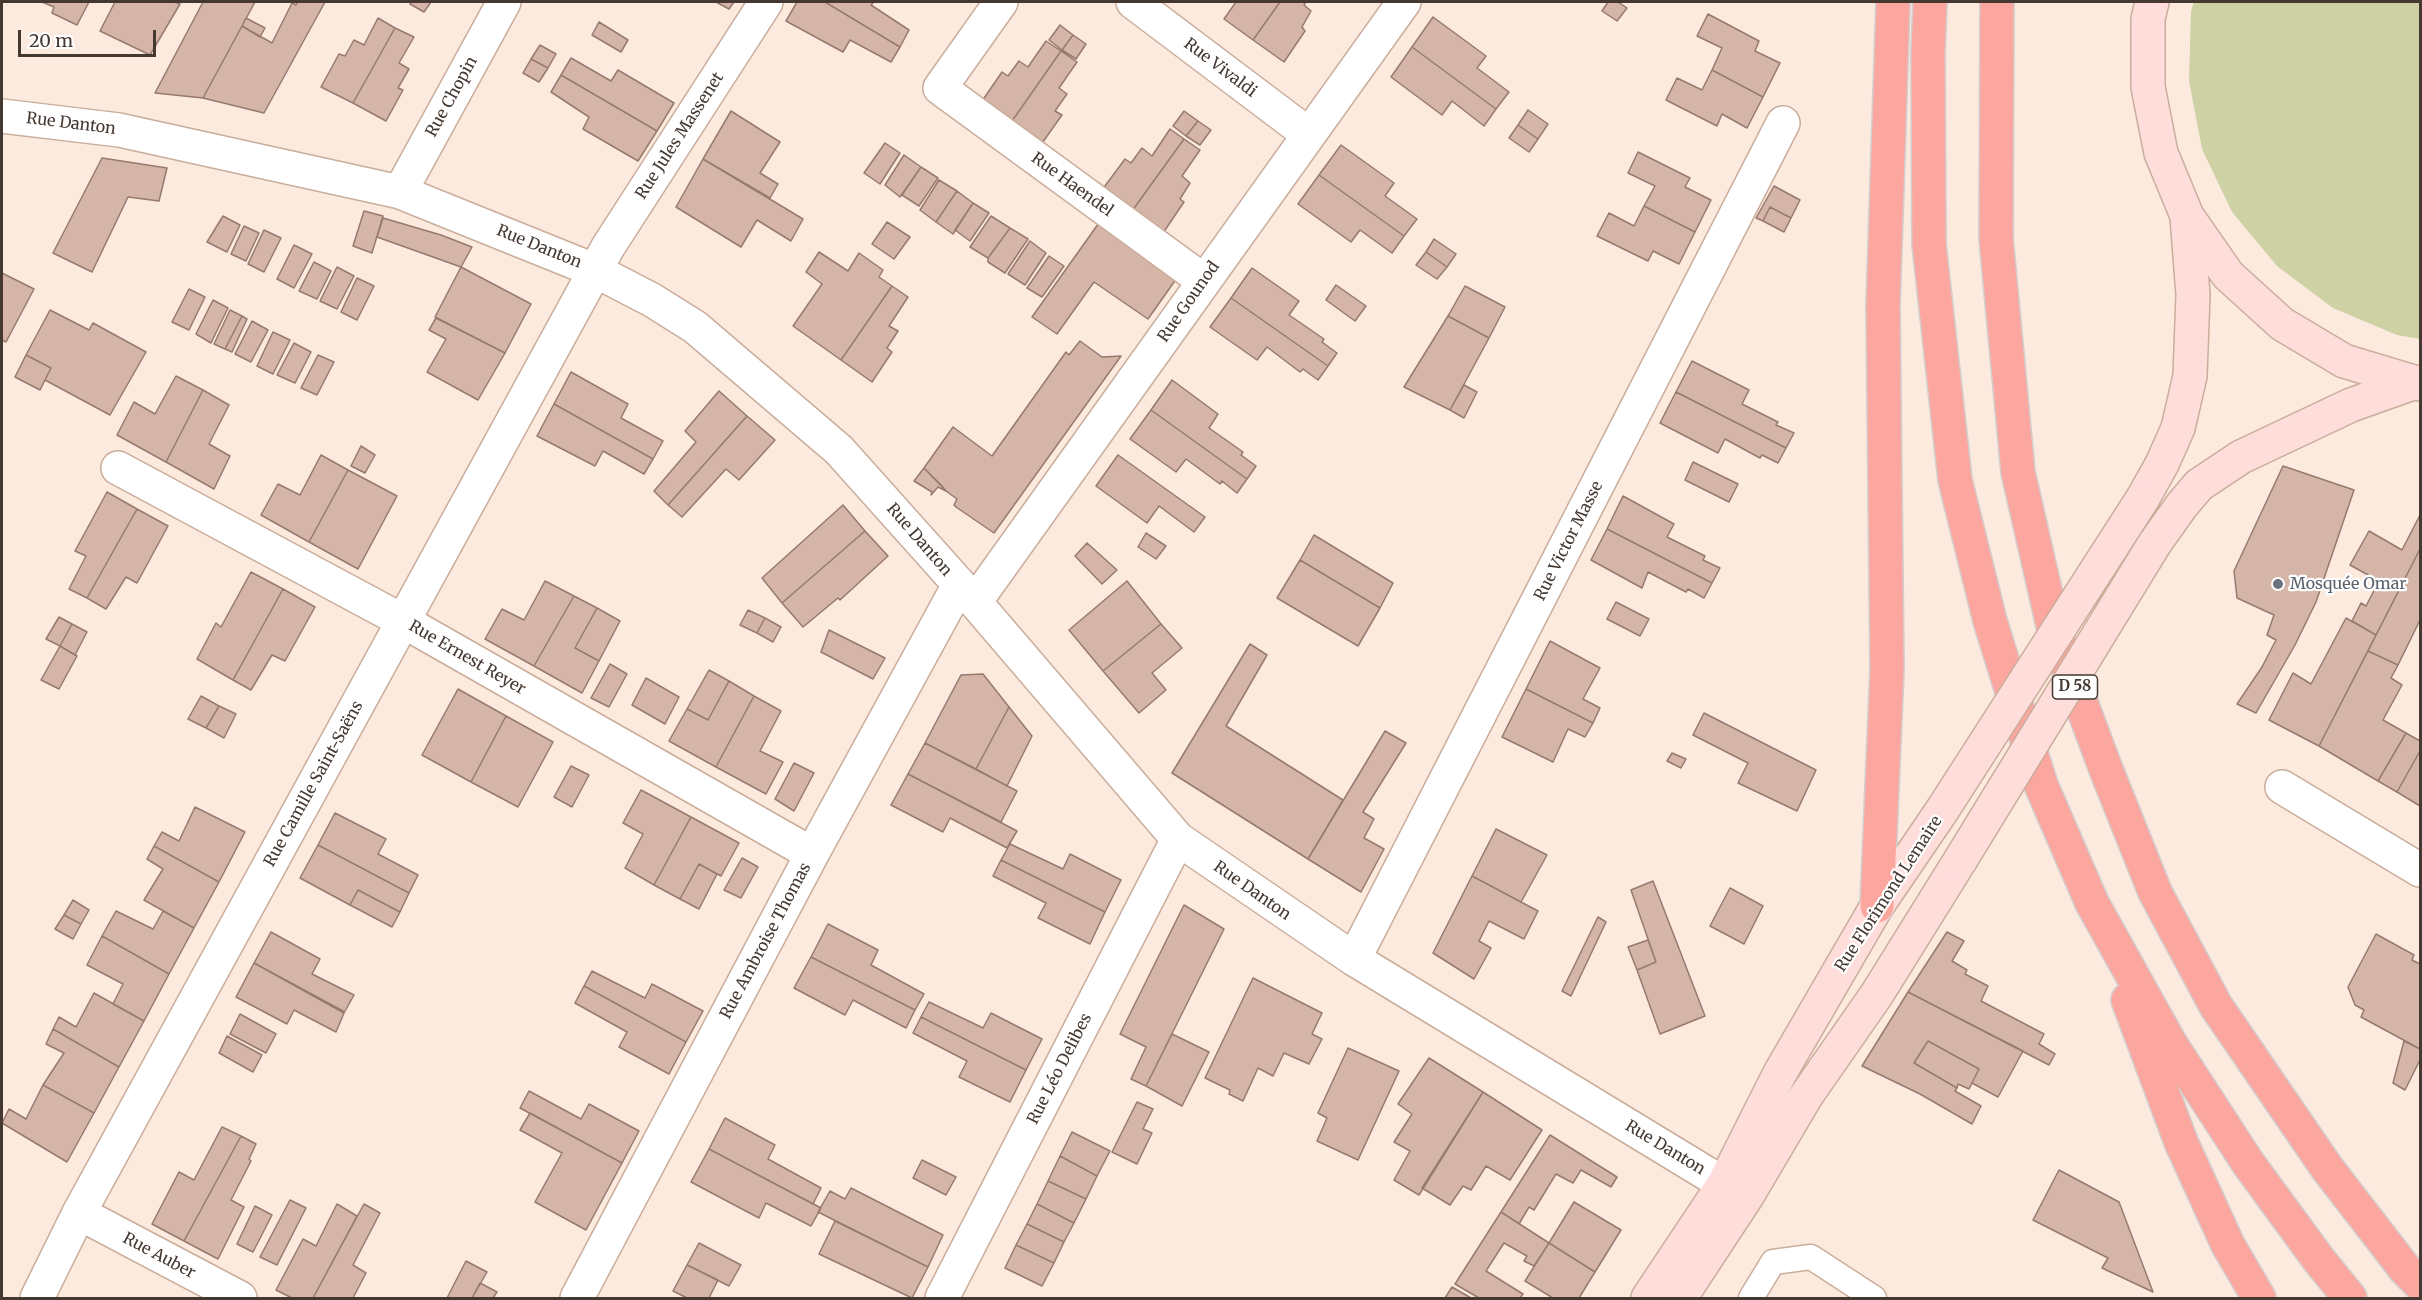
<!DOCTYPE html>
<html>
<head>
<meta charset="utf-8">
<style>
	body { margin:0 }
	#map { position:relative; width:2422px; height:1300px; overflow:hidden; background:#fceadf; font-family:Merriweather,serif }
	canvas { display:block }
	.frame { position:absolute; inset:0; border:3px solid #443831; pointer-events:none }
	.scale { position:absolute; left:18px; top:30px; width:138px; height:27px; box-sizing:border-box; border:3px solid #443831; border-top:0; padding-left:8px; font-size:18px; line-height:21px; white-space:nowrap; color:#443831; -webkit-text-stroke:4px #fff; paint-order:stroke }
</style>
</head>
<body>
<div id="map">
<canvas width="2422" height="1300"></canvas>
<div class="frame"></div>
<div class="scale">20 m</div>
</div>
<script>
const c = document.querySelector('canvas').getContext('2d');
c.lineJoin = 'round';
function fill(path, color) { c.fillStyle = color; c.fill(path, 'evenodd'); }
const shape = rows => new Path2D(rows.map(r => 'M' + r).join(''));
function stroke(path, color, width, dash) { c.strokeStyle = color; c.lineWidth = width; c.lineCap = dash ? 'butt' : 'round'; c.setLineDash(dash || []); c.stroke(path); }
function drawText(font, color, halo, rows, align = 'center') {
  c.font = font + ' Merriweather,serif'; c.lineWidth = 4.5; c.setLineDash([]); c.textBaseline = 'middle'; c.strokeStyle = halo; c.fillStyle = color; for (const [text, x, y, turn = 0] of rows) {
    c.save(); c.translate(x, y); c.rotate((+turn || 0) * Math.PI / 180); c.textAlign = isNaN(turn) ? turn : align; if (halo) c.strokeText(text, 0, 0); c.fillText(text, 0, 0); c.restore();
  }
}
const green = shape([
	[2194,2,2420,2,2420,339,2397,335,2333,308,2277,266,2232,212,2202,149,2189,81,2191,11]
]);
const building = shape([
	[42,2,89,2,77,25,52,13,54,7,42,2],
	[115,2,175,2,180,4,150,55,100,31,115,2],
	[203,2,255,2,203,98,155,93,203,2],
	[297,2,325,2,264,113,203,98,242,26,272,43,292,3,296,5,297,2],
	[411,2,431,2,424,12,410,4,411,2],
	[716,2,734,2,729,9,716,2],
	[797,2,825,2,900,47,891,62,850,40,843,52,786,21,797,2],
	[825,2,874,2,871,5,909,30,900,47,825,2],
	[1236,2,1280,2,1253,40,1224,19,1236,2],
	[1280,2,1306,2,1304,5,1311,11,1302,27,1305,31,1284,62,1253,40,1280,2],
	[1608,2,1618,2,1627,8,1617,21,1602,11,1608,2],
	[1708,14,1759,41,1755,51,1780,63,1763,97,1712,70,1722,48,1697,36,1708,14],
	[1433,17,1486,56,1477,68,1509,92,1496,109,1412,47,1433,17],
	[246,18,265,28,260,37,242,26,246,18],
	[378,18,395,28,353,103,321,87,339,54,345,56,354,40,364,45,378,18],
	[599,22,628,40,621,52,592,35,599,22],
	[1060,25,1073,35,1062,50,1049,40,1060,25],
	[395,28,414,37,399,63,409,69,398,88,403,90,386,121,353,103,395,28],
	[1073,35,1086,44,1076,59,1062,50,1073,35],
	[1046,41,1061,51,1010,124,980,104,1002,72,1008,76,1019,61,1028,67,1046,41],
	[540,45,556,54,548,68,531,59,540,45],
	[1412,47,1496,109,1484,126,1452,101,1442,115,1391,77,1412,47],
	[1061,51,1077,62,1059,88,1067,94,1055,111,1062,115,1040,146,1010,124,1061,51],
	[571,58,611,81,618,70,674,103,657,131,561,75,571,58],
	[531,59,548,68,539,82,523,73,531,59],
	[1712,70,1763,97,1747,128,1722,114,1717,126,1666,100,1677,78,1702,90,1712,70],
	[561,75,657,131,638,161,583,129,589,117,551,92,561,75],
	[1528,110,1548,124,1538,139,1518,125,1528,110],
	[731,111,780,142,760,173,778,184,770,198,703,159,731,111],
	[1184,111,1198,121,1186,136,1173,126,1184,111],
	[1198,121,1211,130,1200,145,1186,136,1198,121],
	[1518,125,1538,139,1529,152,1509,138,1518,125],
	[1170,129,1184,139,1132,211,1102,190,1125,159,1131,163,1142,148,1152,156,1170,129],
	[1184,139,1200,150,1182,176,1190,183,1180,199,1184,202,1163,233,1132,211,1184,139],
	[885,143,900,153,880,184,864,173,885,143],
	[1341,145,1394,183,1385,196,1417,219,1404,236,1319,175,1341,145],
	[1638,152,1690,178,1685,187,1711,200,1695,232,1644,206,1655,186,1628,173,1638,152],
	[904,155,921,167,900,197,885,185,904,155],
	[102,158,167,168,159,201,128,197,92,272,53,253,102,158],
	[703,159,803,219,791,241,757,220,741,247,676,207,703,159],
	[921,167,938,178,919,206,902,195,921,167],
	[1319,175,1404,236,1392,253,1360,230,1351,242,1298,204,1319,175],
	[939,180,957,191,936,222,920,210,939,180],
	[1774,186,1800,200,1791,218,1770,207,1763,221,1756,218,1774,186],
	[957,191,973,203,953,234,936,222,957,191],
	[973,203,989,213,970,241,955,230,973,203],
	[1644,206,1695,232,1679,264,1653,251,1648,261,1597,236,1609,213,1634,226,1644,206],
	[1770,207,1791,218,1784,232,1763,221,1770,207],
	[364,211,383,216,372,253,353,246,364,211],
	[223,216,240,225,227,252,207,242,223,216],
	[991,216,1010,228,988,258,970,247,991,216],
	[383,218,441,235,472,247,461,267,377,237,383,218],
	[1101,220,1179,275,1148,319,1094,282,1057,334,1032,317,1101,220],
	[887,222,910,237,894,259,872,244,887,222],
	[244,226,259,233,246,261,231,254,244,226],
	[1010,228,1028,239,1005,273,988,262,988,258,1010,228],
	[264,230,281,238,264,272,248,264,264,230],
	[1434,239,1456,254,1447,267,1426,252,1434,239],
	[1030,241,1046,253,1025,285,1008,274,1030,241],
	[294,245,312,254,294,288,277,279,294,245],
	[819,252,848,271,859,253,883,270,879,277,892,286,841,360,793,326,822,284,806,272,819,252],
	[1426,252,1447,267,1437,279,1416,265,1426,252],
	[1049,256,1064,266,1042,297,1027,288,1049,256],
	[314,262,331,271,317,299,299,291,314,262],
	[337,267,354,276,337,309,320,301,337,267],
	[461,267,531,304,505,353,435,317,461,267],
	[1252,268,1299,301,1289,315,1324,339,1322,342,1337,353,1328,366,1231,298,1252,268],
	[2,273,34,289,6,342,2,340,2,273],
	[357,278,374,286,357,320,341,312,357,278],
	[1336,285,1366,306,1355,321,1326,300,1336,285],
	[892,286,908,297,889,326,898,331,887,348,892,352,872,382,841,360,892,286],
	[1465,286,1505,307,1489,338,1448,316,1465,286],
	[189,289,205,297,189,330,172,322,189,289],
	[1231,298,1328,366,1318,380,1303,369,1300,372,1267,347,1257,360,1210,327,1231,298],
	[213,300,228,308,211,343,196,334,213,300],
	[50,310,89,330,93,323,146,352,110,415,45,380,51,368,26,355,50,310],
	[230,310,242,316,225,349,214,344,230,310],
	[242,316,247,319,232,352,225,349,242,316],
	[1448,316,1489,338,1450,410,1404,387,1448,316],
	[436,318,505,353,478,400,427,372,446,339,429,330,436,318],
	[252,321,268,330,251,362,235,354,252,321],
	[273,332,290,340,273,374,257,366,273,332],
	[1080,341,1102,357,1121,356,994,533,956,507,954,505,957,499,946,491,924,468,953,427,992,456,1066,352,1069,355,1080,341],
	[294,343,311,352,295,383,277,375,294,343],
	[26,355,51,368,40,390,15,377,26,355],
	[318,355,334,362,317,395,301,388,318,355],
	[1692,361,1749,390,1742,404,1778,422,1776,425,1794,433,1786,448,1676,392,1692,361],
	[571,372,628,404,621,418,663,441,653,459,554,404,571,372],
	[176,376,203,390,166,462,117,435,134,402,155,414,176,376],
	[1172,380,1218,414,1209,428,1243,452,1241,455,1256,466,1247,479,1151,410,1172,380],
	[1464,385,1477,392,1464,418,1450,410,1464,385],
	[203,390,229,405,209,444,230,456,214,489,166,462,203,390],
	[719,391,747,416,668,505,654,491,696,442,685,431,719,391],
	[1676,392,1786,448,1778,463,1762,455,1760,458,1725,439,1718,453,1660,423,1676,392],
	[554,404,653,459,644,474,603,451,595,466,537,436,554,404],
	[1151,410,1247,479,1237,493,1222,481,1220,484,1186,459,1176,472,1130,439,1151,410],
	[747,416,775,440,739,480,726,469,682,517,668,505,747,416],
	[361,446,375,455,365,473,351,466,361,446],
	[321,455,348,470,309,542,261,515,278,484,300,495,321,455],
	[1118,455,1205,517,1194,532,1159,506,1147,523,1096,486,1118,455],
	[1693,462,1738,484,1729,502,1685,480,1693,462],
	[2283,466,2354,490,2316,602,2295,645,2256,713,2237,704,2262,667,2276,640,2267,635,2274,615,2237,598,2234,571,2283,466],
	[924,468,941,485,946,491,938,487,931,495,932,492,914,481,924,468],
	[348,470,397,496,358,569,309,542,348,470],
	[107,492,137,509,87,598,69,589,86,556,75,551,107,492],
	[1623,496,1674,524,1667,537,1705,556,1703,560,1720,568,1712,583,1607,529,1623,496],
	[843,505,865,531,782,603,762,578,843,505],
	[137,509,168,526,137,583,126,577,106,609,87,598,137,509],
	[2420,515,2420,549,2376,635,2352,621,2361,603,2366,606,2379,581,2350,565,2369,531,2402,550,2420,515],
	[1607,529,1712,583,1704,598,1688,589,1686,592,1648,572,1642,588,1591,560,1607,529],
	[865,531,888,556,840,600,838,598,803,627,782,603,865,531],
	[1146,533,1166,546,1156,559,1138,547,1146,533],
	[1314,535,1393,583,1380,608,1300,560,1314,535],
	[1087,543,1117,570,1102,584,1075,556,1087,543],
	[2420,549,2420,620,2398,665,2368,651,2420,549],
	[1300,560,1380,608,1358,646,1277,598,1300,560],
	[251,572,283,589,233,680,197,659,216,623,221,627,251,572],
	[545,581,574,596,534,666,485,639,502,609,524,620,545,581],
	[1127,581,1161,624,1103,671,1069,630,1127,581],
	[283,589,315,607,285,661,272,655,251,690,233,680,283,589],
	[574,596,597,608,575,648,599,661,582,693,534,666,574,596],
	[1616,602,1649,619,1640,636,1607,619,1616,602],
	[597,608,620,621,599,661,575,648,597,608],
	[748,610,765,618,757,633,740,625,748,610],
	[59,617,72,624,60,646,46,639,59,617],
	[765,618,781,627,773,642,757,633,765,618],
	[2346,618,2376,635,2319,746,2269,720,2293,673,2311,684,2346,618],
	[72,624,87,632,75,655,60,646,72,624],
	[1161,624,1182,648,1152,673,1166,690,1139,713,1103,671,1161,624],
	[829,630,885,658,873,679,821,652,829,630],
	[1550,641,1600,668,1583,699,1600,708,1593,723,1526,689,1550,641],
	[1250,644,1267,655,1226,726,1343,800,1308,859,1172,773,1250,644],
	[60,646,77,656,59,689,41,680,60,646],
	[2368,651,2398,665,2391,678,2402,685,2383,720,2406,733,2378,781,2319,746,2368,651],
	[610,664,627,674,609,707,591,698,610,664],
	[709,670,729,681,708,720,687,709,709,670],
	[983,674,1009,707,976,769,925,743,961,675,983,674],
	[646,678,679,697,665,724,632,705,646,678],
	[729,681,754,696,716,767,669,741,687,709,708,720,729,681],
	[458,689,506,716,471,782,422,755,458,689],
	[1526,689,1593,723,1585,737,1568,729,1553,762,1502,737,1526,689],
	[201,696,219,706,206,728,188,719,201,696],
	[754,696,781,711,760,751,783,762,766,794,716,767,754,696],
	[219,706,236,714,224,738,206,728,219,706],
	[1009,707,1032,736,1007,786,976,769,1009,707],
	[1704,713,1816,770,1797,811,1738,783,1748,763,1693,735,1704,713],
	[506,716,553,742,518,807,471,782,506,716],
	[1385,731,1406,743,1363,812,1374,819,1364,838,1384,849,1361,892,1308,859,1385,731],
	[2406,733,2420,741,2420,751,2397,792,2378,781,2406,733],
	[925,743,1017,791,1001,822,908,774,925,743],
	[2420,751,2420,806,2397,792,2420,751],
	[1672,753,1686,759,1681,768,1667,761,1672,753],
	[794,763,814,773,794,811,775,799,794,763],
	[571,766,589,775,572,807,554,797,571,766],
	[908,774,1017,831,1007,848,950,818,943,832,891,805,908,774],
	[641,790,691,817,654,885,625,868,643,834,623,823,641,790],
	[195,807,245,832,219,882,154,846,162,832,179,841,195,807],
	[335,813,386,839,378,854,418,875,409,893,318,845,335,813],
	[691,817,739,843,721,876,699,864,680,899,654,885,691,817],
	[1496,829,1547,855,1521,902,1472,876,1496,829],
	[1010,844,1063,869,1070,854,1121,880,1105,912,1001,860,1010,844],
	[318,845,409,893,400,912,358,890,350,905,300,878,318,845],
	[154,846,219,882,194,928,144,900,163,869,147,859,154,846],
	[742,858,758,867,741,898,724,890,742,858],
	[1001,860,1105,912,1090,944,1038,918,1046,903,993,876,1001,860],
	[699,864,717,874,699,909,680,899,699,864],
	[1472,876,1538,911,1524,939,1489,921,1479,941,1491,948,1474,979,1433,953,1472,876],
	[1653,881,1705,1016,1660,1034,1637,970,1656,962,1631,890,1653,881],
	[1730,888,1763,906,1744,944,1710,926,1730,888],
	[358,890,400,912,392,927,350,905,358,890],
	[73,900,89,910,81,924,64,915,73,900],
	[1184,905,1224,929,1146,1086,1131,1079,1146,1047,1120,1034,1184,905],
	[116,911,153,929,163,911,194,928,169,974,102,936,116,911],
	[64,915,81,924,73,939,55,929,64,915],
	[1598,917,1606,922,1571,996,1562,991,1598,917],
	[828,924,878,950,871,965,924,994,915,1010,811,957,828,924],
	[271,932,320,959,312,974,354,995,344,1013,254,963,271,932],
	[1947,932,1964,941,1952,961,1967,970,1965,974,1988,986,1981,1001,2044,1034,2039,1044,2055,1054,2049,1065,1908,992,1947,932],
	[2376,934,2414,955,2412,960,2420,964,2420,1049,2361,1017,2364,1010,2355,1005,2348,987,2376,934],
	[102,936,169,974,144,1021,113,1004,123,984,87,965,102,936],
	[1648,940,1656,962,1637,970,1628,947,1648,940],
	[811,957,915,1010,906,1028,853,1000,845,1015,794,988,811,957],
	[254,963,343,1011,344,1013,336,1032,294,1010,287,1024,236,997,254,963],
	[592,971,645,998,652,984,703,1011,686,1042,584,986,592,971],
	[1253,978,1322,1013,1312,1034,1322,1039,1309,1064,1284,1053,1273,1076,1258,1068,1243,1101,1229,1094,1230,1090,1205,1078,1253,978],
	[584,986,686,1042,669,1074,619,1047,627,1032,575,1003,584,986],
	[1908,992,2023,1051,1998,1097,1972,1083,1979,1069,1928,1041,1914,1063,1957,1088,1955,1091,1981,1106,1972,1124,1920,1094,1862,1066,1908,992],
	[94,993,144,1021,119,1067,53,1029,59,1017,76,1027,94,993],
	[929,1002,983,1028,991,1013,1042,1039,1026,1070,921,1017,929,1002],
	[240,1014,276,1034,266,1053,230,1034,240,1014],
	[921,1017,1026,1070,1010,1102,959,1077,967,1061,913,1033,921,1017],
	[53,1029,119,1067,94,1113,43,1085,64,1053,46,1044,53,1029],
	[1172,1034,1209,1052,1182,1106,1146,1086,1172,1034],
	[227,1036,262,1055,253,1072,219,1053,227,1036],
	[1928,1041,1979,1069,1969,1089,1958,1084,1957,1088,1914,1063,1928,1041],
	[2404,1041,2420,1049,2420,1060,2405,1090,2393,1083,2404,1041],
	[1348,1048,1399,1071,1358,1160,1317,1141,1327,1118,1318,1113,1348,1048],
	[1429,1058,1483,1092,1419,1195,1394,1180,1410,1151,1394,1142,1412,1114,1398,1104,1429,1058],
	[43,1085,94,1113,67,1162,2,1123,9,1109,26,1119,43,1085],
	[529,1091,581,1119,589,1104,639,1131,622,1163,520,1108,529,1091],
	[1483,1092,1542,1130,1510,1180,1486,1166,1471,1190,1463,1186,1450,1205,1422,1188,1483,1092],
	[1137,1102,1153,1109,1143,1129,1152,1133,1137,1164,1112,1152,1137,1102],
	[530,1113,622,1163,586,1230,535,1202,562,1153,520,1130,530,1113],
	[725,1118,775,1145,768,1159,821,1188,813,1204,709,1149,725,1118],
	[222,1127,241,1136,184,1241,152,1224,179,1172,194,1180,222,1127],
	[1072,1132,1110,1151,1097,1176,1060,1156,1072,1132],
	[1550,1135,1617,1177,1611,1187,1581,1170,1573,1183,1556,1174,1534,1210,1529,1207,1519,1224,1501,1212,1550,1135],
	[241,1136,256,1144,249,1159,251,1161,231,1200,244,1207,218,1259,184,1241,241,1136],
	[709,1149,821,1208,811,1226,766,1203,759,1218,691,1182,709,1149],
	[1060,1156,1097,1176,1086,1199,1048,1181,1060,1156],
	[922,1160,956,1177,946,1195,913,1178,922,1160],
	[2059,1170,2119,1202,2153,1292,2102,1268,2108,1258,2033,1220,2059,1170],
	[1048,1181,1086,1199,1074,1223,1037,1204,1048,1181],
	[851,1188,943,1235,928,1267,818,1212,830,1191,845,1199,851,1188],
	[290,1200,306,1208,277,1265,260,1257,290,1200],
	[1574,1202,1621,1230,1595,1272,1549,1243,1574,1202],
	[337,1204,357,1216,313,1298,292,1298,276,1290,303,1239,316,1246,337,1204],
	[364,1204,380,1213,353,1265,366,1273,353,1298,313,1298,364,1204],
	[1037,1204,1074,1223,1064,1242,1027,1224,1037,1204],
	[255,1206,272,1215,253,1252,237,1244,255,1206],
	[1501,1212,1549,1243,1534,1266,1524,1261,1527,1256,1504,1243,1486,1271,1523,1294,1520,1298,1479,1298,1455,1284,1501,1212],
	[835,1221,928,1267,912,1298,819,1254,835,1221],
	[1027,1224,1064,1242,1054,1263,1016,1245,1027,1224],
	[699,1243,741,1265,729,1286,687,1265,699,1243],
	[1549,1243,1595,1272,1579,1298,1553,1298,1525,1281,1549,1243],
	[1016,1245,1054,1263,1042,1286,1005,1268,1016,1245],
	[466,1261,487,1272,472,1298,447,1298,466,1261],
	[687,1265,718,1280,709,1298,687,1298,673,1291,687,1265],
	[480,1283,497,1292,493,1298,472,1298,480,1283],
	[1452,1287,1471,1298,1445,1298,1452,1287]
]);
const service = shape([
	[1751,1298,1773,1262,1811,1257,1874,1298]
]);
const minor = shape([
	[1001,2,940,88,1204,281],
	[1133,2,1308,134],
	[2,116,119,130,400,192,596,271,652,300,695,327,839,450,975,602,1178,839,1354,959,1724,1184],
	[400,192,504,2],
	[118,468,403,621,812,854],
	[975,602,1404,2],
	[2282,787,2420,870],
	[1354,959,1783,123],
	[79,1213,240,1298],
	[37,1298,79,1213,608,247,766,2],
	[577,1298,812,854,959,585],
	[942,1298,1178,839]
]);
const secondary = shape([
	[2152,2,2148,19,2148,87,2161,153,2187,216,2228,275,2282,324,2344,361,2420,384],
	[2143,498,2162,464,2178,428,2190,376,2193,295,2187,217],
	[2155,543,2182,505,2199,485,2241,457,2351,405,2413,383],
	[1648,1298,1724,1184,1780,1073,1877,906,1941,812],
	[1680,1298,1747,1196,1806,1096,1877,994,1961,859]
]);
const trunk = shape([
	[1930,2,1928,53,1929,244,1955,480,1990,621,2041,785,2092,903,2170,1043,2248,1163,2319,1260,2350,1298],
	[1997,2,1996,238,2018,472,2054,630,2105,767,2155,892,2216,1006,2327,1168,2405,1269,2420,1284],
	[1877,906,1887,669,1883,306,1893,2],
	[2128,1000,2181,1142,2228,1245,2259,1298]
]);
const secondaryBridge = shape([
	[1941,812,2143,498],
	[1961,859,2155,543]
]);
const markers = [
	[2278,584,6,"#6b7280"]
];
const shields = [
	[2075,687,45]
];
const shieldNames = [
	["D 58",2075,687]
];
const streetNames = [
	["Rue Vivaldi",1220,68,37],
	["Rue Chopin",452,97,-61],
	["Rue Danton",71,124,7],
	["Rue Jules Massenet",680,136,-57],
	["Rue Haendel",1072,185,36],
	["Rue Danton",539,247,22],
	["Rue Gounod",1189,302,-55],
	["Rue Danton",919,540,49],
	["Rue Victor Masse",1569,541,-63],
	["Rue Ernest Reyer",467,658,30],
	["Rue Camille Saint-Saëns",314,784,-61],
	["Rue Danton",1252,891,35],
	["Rue Florimond Lemaire",1889,894,-57],
	["Rue Ambroise Thomas",766,941,-62],
	["Rue Léo Delibes",1060,1069,-63],
	["Rue Danton",1665,1148,31],
	["Rue Auber",159,1256,28]
];
const worshipNames = [
	["Mosquée Omar",2290,584]
];
fill(green, '#cdd1a4');
fill(building, '#d6b5a9');
stroke(building, '#97796d', 1.5);
stroke(service, '#caad9b', 27);
stroke(minor, '#caad9b', 36);
stroke(secondary, '#caad9b', 36);
stroke(trunk, '#d2cfce', 36);
stroke(service, '#fff', 24);
stroke(minor, '#fff', 33);
stroke(secondary, '#fedddb', 33);
stroke(trunk, '#fca6a0', 33);
stroke(secondaryBridge, '#caad9b', 36, []);
stroke(secondaryBridge, '#fedddb', 33);
for (const [x, y, r, color] of markers) { const dot = new Path2D(); dot.arc(x, y, r, 0, 2 * Math.PI); c.fillStyle = color; c.fill(dot); stroke(dot, '#fff', 2); }
for (const [x, y, w] of shields) { const box = new Path2D(); box.roundRect(x - w / 2, y - 12, w, 24, 4.5); c.fillStyle = '#fff'; c.fill(box); stroke(box, '#443831', 1.5); }
drawText('bold 15px', '#443831', null, shieldNames);
drawText('16px', '#443831', '#fff', streetNames);
drawText('16px', '#5b616d', '#fff', worshipNames, 'left');
</script>
</body>
</html>
